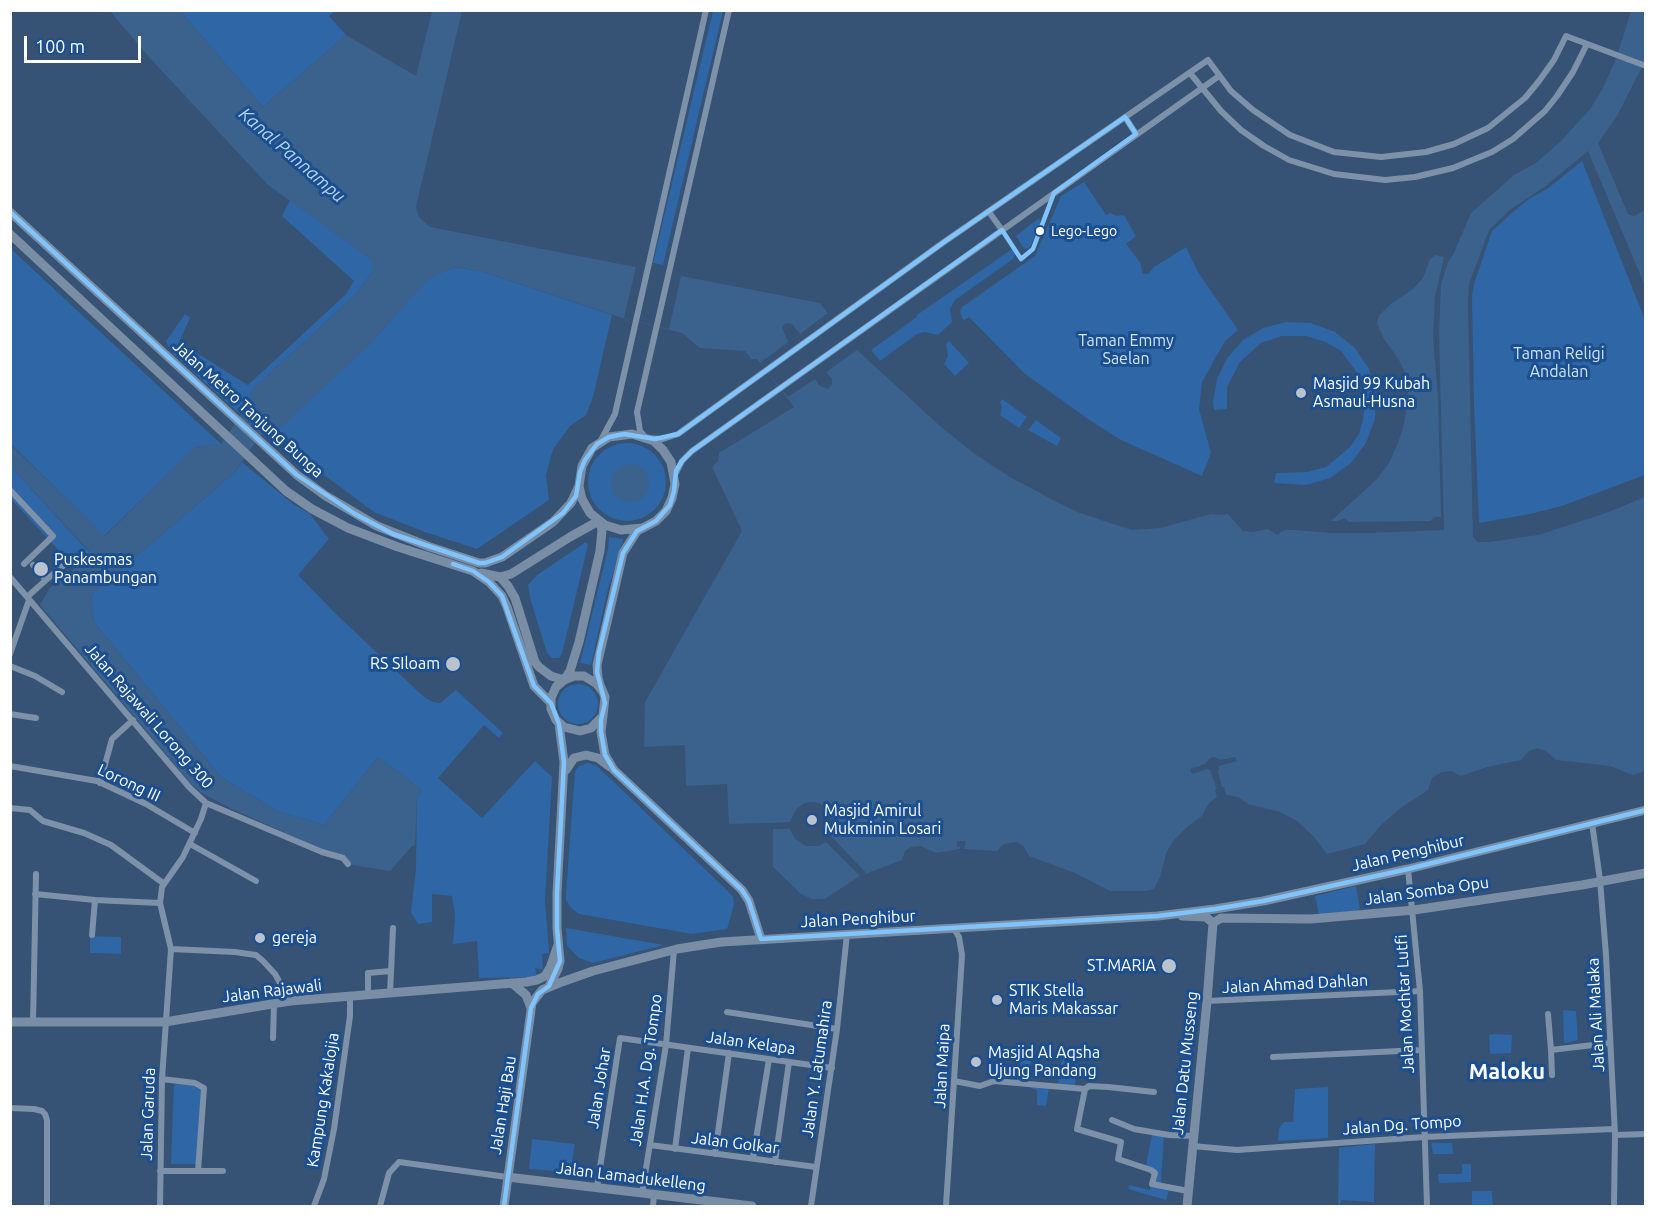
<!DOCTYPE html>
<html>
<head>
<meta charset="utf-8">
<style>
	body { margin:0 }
	#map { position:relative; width:1656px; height:1217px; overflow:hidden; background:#365274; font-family:Ubuntu,sans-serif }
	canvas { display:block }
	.frame { position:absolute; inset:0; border:12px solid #fff; pointer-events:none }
	.scale { position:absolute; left:24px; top:36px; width:117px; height:27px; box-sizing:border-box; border:3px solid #fff; border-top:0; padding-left:8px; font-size:18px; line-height:21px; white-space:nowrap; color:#fff; -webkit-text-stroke:4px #1b4f8f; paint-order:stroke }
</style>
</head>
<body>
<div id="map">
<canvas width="1656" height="1217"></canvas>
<div class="frame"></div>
<div class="scale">100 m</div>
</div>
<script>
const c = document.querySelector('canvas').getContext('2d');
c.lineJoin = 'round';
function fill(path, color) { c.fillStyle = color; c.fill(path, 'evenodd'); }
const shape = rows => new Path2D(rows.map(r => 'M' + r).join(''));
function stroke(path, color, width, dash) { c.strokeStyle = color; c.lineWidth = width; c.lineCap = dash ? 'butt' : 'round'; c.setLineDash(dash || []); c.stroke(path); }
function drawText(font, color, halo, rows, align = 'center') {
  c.font = font + ' Ubuntu,sans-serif'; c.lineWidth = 6; c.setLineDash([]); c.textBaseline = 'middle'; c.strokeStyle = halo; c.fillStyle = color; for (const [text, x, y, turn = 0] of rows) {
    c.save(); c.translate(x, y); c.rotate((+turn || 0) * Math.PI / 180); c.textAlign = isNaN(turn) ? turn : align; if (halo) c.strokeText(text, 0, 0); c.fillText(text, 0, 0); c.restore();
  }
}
const green = shape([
	[180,11,335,11,329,16,346,35,263,107],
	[713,11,723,11,663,265,653,263],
	[1582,161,1645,320,1645,475,1562,506,1530,514,1479,523,1474,406,1472,296,1474,284,1492,231,1513,212,1529,199,1547,189],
	[1084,182,1106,215,1110,213,1117,216,1124,215,1136,236,1126,244,1140,262,1143,274,1148,274,1154,267,1186,247,1198,272,1238,330,1225,341,1202,382,1199,409,1211,453,1202,476,1121,440,1088,419,1025,374,969,317,964,320,962,318,960,311,962,307,1035,256,1061,196],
	[290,200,372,260,372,272,357,293,253,389,251,400,241,415,171,352,166,341,185,314,190,318,179,342,248,385,346,294,354,281,282,216],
	[1039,218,1041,222,1030,247,1024,249,1016,236],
	[10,248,221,444,196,447,104,536,11,444],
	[1012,249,1015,255,1013,259,955,300,950,309,952,322,938,335,925,332,917,334,880,361,871,350,917,317,917,315],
	[455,267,480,271,612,315,593,397,586,415,570,426,554,448,550,459,546,476,549,500,477,549,425,532,374,512,297,455,276,430,371,343,428,278],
	[1286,322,1311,323,1335,332,1355,348,1369,369,1376,394,1375,419,1366,443,1351,463,1330,478,1306,485,1274,483,1276,473,1307,472,1326,467,1350,447,1359,434,1363,419,1365,404,1363,387,1358,374,1341,351,1326,342,1306,336,1282,336,1261,343,1240,362,1227,387,1227,409,1214,410,1213,402,1217,379,1227,358,1243,340,1263,328],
	[949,341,969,363,955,376,944,364,948,356,946,344],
	[1002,399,1027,417,1019,428,1000,415,1002,408,1000,402],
	[1036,420,1061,438,1057,446,1028,430],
	'588 482a39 39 0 1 1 78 0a39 39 0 1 1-78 0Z',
	[242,462,293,504,310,514,329,539,298,575,336,614,424,697,433,702,440,703,456,690,503,733,499,738,484,725,438,778,482,818,535,761,552,777,545,900,549,953,542,954,543,970,535,968,537,977,479,978,477,941,453,944,455,914,452,896,432,894,432,922,418,924,411,912,416,868,417,798,422,790,378,757,324,825,277,811,221,777,94,622,91,595,234,473],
	[11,467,89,552,75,568,11,499],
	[609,537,623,539,623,542,608,589,591,665,580,663,608,549],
	[586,542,588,545,562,654,559,658,552,658,547,653,530,598,528,585,537,575],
	'558 704a20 20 0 1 1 40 0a20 20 0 1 1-40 0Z',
	[588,763,597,766,733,896,734,905,727,929,692,934,579,914,571,908,566,900,566,893,575,771,579,766],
	[1356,886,1360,909,1352,912,1319,915,1315,896],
	[566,928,664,945,593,963,579,958,567,946],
	[90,936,121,937,121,954,90,953],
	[1563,1010,1576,1011,1578,1040,1564,1043],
	[1494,1034,1512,1035,1511,1053,1490,1054,1489,1035],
	[1012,1052,1032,1054,1028,1080,1017,1080,1022,1056],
	[1062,1059,1078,1064,1075,1085,1058,1085],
	[174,1084,200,1086,201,1088,196,1164,171,1164],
	[1031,1086,1049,1088,1046,1106,1037,1105,1037,1090,1030,1088],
	[1328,1087,1328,1138,1278,1141,1279,1128,1284,1122,1293,1122,1295,1089],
	[1153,1130,1164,1135,1161,1184,1182,1186,1183,1193,1169,1191,1166,1200,1128,1189,1129,1185,1150,1190,1152,1173,1145,1170],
	[532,1139,575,1144,570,1172,529,1169],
	[1431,1143,1452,1143,1453,1154,1433,1154],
	[1375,1144,1374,1202,1341,1200,1340,1206,1338,1206,1339,1148],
	[1462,1164,1471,1164,1471,1182,1439,1183,1438,1174,1462,1174],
	[1472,1191,1492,1191,1493,1206,1472,1206]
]);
const water = shape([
	[110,11,180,11,263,107,346,35,416,76,432,11,462,11,416,207,419,217,430,227,820,303,857,350,940,426,975,454,1010,477,1057,502,1080,513,1132,530,1160,528,1211,514,1221,515,1228,514,1243,531,1252,532,1268,529,1277,535,1284,530,1295,530,1333,533,1369,533,1444,530,1439,333,1441,284,1448,262,1453,255,1471,213,1514,175,1536,163,1561,141,1590,109,1603,88,1617,56,1631,11,1645,11,1646,58,1643,65,1617,116,1598,143,1628,214,1634,216,1645,210,1645,286,1588,151,1547,185,1511,209,1489,230,1469,284,1468,304,1473,537,1478,542,1489,542,1538,535,1606,513,1645,497,1645,771,1633,775,1610,766,1556,760,1546,751,1537,748,1529,751,1521,760,1487,767,1461,776,1451,771,1442,772,1432,778,1428,790,1402,807,1380,826,1365,844,1327,854,1314,837,1297,821,1280,812,1248,804,1238,797,1226,795,1217,797,1209,803,1202,816,1187,827,1175,839,1167,851,1160,877,1154,889,1146,891,1110,891,1075,873,1029,856,1024,847,1017,842,1004,844,997,851,964,849,966,841,957,841,957,847,960,847,960,849,936,853,920,846,911,847,905,851,902,860,860,876,825,899,812,899,801,894,773,867,773,823,729,824,727,784,686,786,685,745,644,747,645,702,742,531,712,467,718,461,719,453,794,407,757,359,751,359,745,351,700,348,682,333,619,317,480,271,455,267,428,279,371,343,286,423,276,430,265,432,259,437,234,473,91,595,94,622,221,777,277,811,324,825,378,757,422,790,417,798,415,845,412,846,390,871,352,865,347,859,325,851,228,807,202,793,191,784,40,605,49,589,61,578,70,573,89,551,11,467,10,444,105,536,194,448,211,444,221,444,251,400,250,395,253,389,357,293,372,272,372,260,268,185,148,56],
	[1435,255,1444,257,1435,297,1433,338,1438,397,1441,517,1434,517,1430,521,1349,522,1344,518,1338,521,1331,521,1377,479,1389,463,1398,443,1404,424,1408,395,1406,375,1399,360,1384,339,1377,323,1379,315,1391,304,1413,289,1423,278,1430,259],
	'611 483a19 19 0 1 1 38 0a19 19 0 1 1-38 0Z'
]);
const pier = shape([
	[636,267,681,276,669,329,624,318],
	[828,313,857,350,826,372,832,379,832,385,828,389,820,386,815,379,788,397,760,363,788,342,782,327,786,323,792,324,800,334],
	[1214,757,1220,760,1235,757,1237,761,1219,766,1218,772,1222,787,1224,787,1226,795,1217,797,1215,790,1217,789,1210,770,1207,769,1192,774,1190,769,1205,764,1210,758],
	[813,802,819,803,829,810,834,822,834,828,831,836,866,873,860,876,826,842,818,846,806,846,795,839,790,829,773,829,773,823,790,822,796,809,805,803]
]);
const street = shape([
	[729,10,637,412,640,431,646,438,663,439,678,434,944,242,1208,60,1231,91,1253,110,1290,135,1334,152,1381,157,1426,152,1454,144,1488,128,1525,98,1539,81,1554,60,1566,36,1646,66],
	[1190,73,1221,111,1241,130,1264,146,1289,160,1334,174,1385,180,1415,177,1453,168,1492,152,1513,139,1545,111,1557,96,1573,72,1587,44],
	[1125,117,1136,134],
	[989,212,1002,230],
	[601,440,615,414,706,10],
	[675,475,682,461,692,451,1219,76],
	[10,490,53,536,24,564],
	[33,565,46,580,64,565],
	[10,577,189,787,206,803,201,819,183,857,162,887,160,903,171,949],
	[27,597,46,580],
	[10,654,29,600],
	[10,666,35,676,62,692],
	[10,714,36,718],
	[10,766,97,781,146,804,195,833],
	[100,783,112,739,133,720],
	[206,803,322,852,343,858,348,864],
	[10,808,30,810,43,821,84,833,111,845,163,883],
	[1592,823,1600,880,1606,955,1615,1135,1614,1206],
	[190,844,256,881],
	[1408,869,1420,991,1427,1206],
	[35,894,95,900,160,903],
	[92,935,95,900],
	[390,994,393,928],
	[368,995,368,973,391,971],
	[1207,1001,1420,991],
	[727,1012,837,1029],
	[1548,1014,1551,1050,1610,1043],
	[33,1023,36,874],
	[273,1038,274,1004],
	[1551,1050,1552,1075],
	[1273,1057,1421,1050],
	[162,1079,195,1083,204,1088,198,1171],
	[954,1081,980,1086,994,1081,1085,1089,1077,1129,1121,1142,1118,1159,1151,1170,1155,1173,1152,1184,1188,1191],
	[1085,1089,1089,1086,1108,1087,1154,1092],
	[10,1108,34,1109,42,1111,45,1114,47,1120,47,1206],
	[1112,1120,1134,1129,1169,1135,1193,1136],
	[1615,1135,1646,1134],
	[650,1145,816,1167],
	[1192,1146,1237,1150,1424,1137,1614,1129],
	[675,1149,688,1048],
	[715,1154,729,1053],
	[753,1158,769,1059],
	[775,1162,789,1062],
	[160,1171,223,1171],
	[597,1187,620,1038,832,1068],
	[642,1193,666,1045,674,950],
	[160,1206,162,1079,171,949,235,952,256,955,263,961,275,974,290,1001],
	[314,1206,324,1179,334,1129,350,1016,350,997],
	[380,1206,389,1173,399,1162,507,1177],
	[653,1206,654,1194],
	[811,1206,837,1029,847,934],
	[946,1206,962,955,959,937,954,929]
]);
const secondary = shape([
	[10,212,297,475,326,496,377,526,430,547,479,563,485,563,502,557,553,522,571,503,579,486],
	[10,234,286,491,312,509,348,528,398,547,473,571,489,582,502,596,507,607,534,686,551,703],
	[481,573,500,577,511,574,570,537,595,523,600,522,602,530,600,551,579,642,570,671,564,680,551,676,539,667,535,662,515,598,508,586,500,577],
	[603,692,597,684,584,676,574,676,564,680,556,687,551,698,551,709,556,720,564,727,580,731,591,728,603,716,605,697,603,692,600,685,598,678,597,665,623,553,637,531,656,521,666,511,672,498,675,484,671,462,663,450,654,441,632,434,609,437,592,448,582,466,579,486,582,499,590,513,605,525,621,530,643,528],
	[603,716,601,732,605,755,614,770,742,890,749,901,761,939],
	[566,770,574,758,586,755,598,758,610,767],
	[1182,916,1206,917,1213,923],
	[1213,923,1221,918,1311,919,1414,910,1582,885,1646,873],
	[512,983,526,995,531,1008],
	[549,986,558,969,560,961,557,928,557,893,564,762,559,724],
	[10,1022,165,1022,290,1001,526,982,537,980,545,976,550,968,558,945],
	[507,1177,752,1206],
	[504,1206,532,1003,542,990,559,983,593,971,677,949,721,942,1158,916,1215,909,1263,901,1408,869,1646,810],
	[1187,1206,1207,1001,1213,923]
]);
const bus1 = shape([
	[10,212,297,475,355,514,393,534,479,563,485,563,502,557,563,513,576,496,580,472,585,460,597,444,609,437,624,434,655,439,678,434,944,242,1125,117,1136,134,1054,193,1033,249,1021,259,1002,230,692,451,682,461,676,471,674,491,670,505,656,521,637,531,623,553,599,652,597,672,605,703,601,720,601,732,605,755,614,770,742,890,749,901,761,939,1158,916,1215,909,1263,901,1408,869,1646,810],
	[453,564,473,571,489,582,502,596,534,686,551,703,559,724,564,762,557,893,557,928,560,961,549,986,538,994,531,1008,504,1206]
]);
const markers = [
	[1040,231,5,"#fff"],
	[1301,393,6,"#b9c2ce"],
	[41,569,8,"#b9c2ce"],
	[453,664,8,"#b9c2ce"],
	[812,820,6,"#b9c2ce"],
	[260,938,6,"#b9c2ce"],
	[1169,966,8,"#b9c2ce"],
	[997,1000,6,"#b9c2ce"],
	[976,1062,6,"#b9c2ce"]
];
const busNames = [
	["Lego-Lego",1051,231]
];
const parkNames = [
	["Taman Emmy",1126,341],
	["Saelan",1126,359],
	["Taman Religi",1559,354],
	["Andalan",1559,372]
];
const poiNames = [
	["Masjid 99 Kubah",1313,384],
	["Asmaul-Husna",1313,402],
	["Puskesmas",54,560],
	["Panambungan",54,578],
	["RS SIloam",440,664,"right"],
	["Masjid Amirul",824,811],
	["Mukminin Losari",824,829],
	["gereja",272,938],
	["ST.MARIA",1156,966,"right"],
	["STIK Stella",1009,991],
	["Maris Makassar",1009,1009],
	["Masjid Al Aqsha",988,1053],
	["Ujung Pandang",988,1071]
];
const streetNames = [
	["Jalan Metro Tanjung Bunga",248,409,42],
	["Jalan Rajawali Lorong 300",149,716,49],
	["Lorong III",129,783,25],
	["Jalan Penghibur",1408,853,-13],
	["Jalan Somba Opu",1427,891,-8],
	["Jalan Penghibur",858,919,-3],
	["Jalan Ahmad Dahlan",1295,984,-3],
	["Jalan Rajawali",272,991,-7],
	["Jalan Mochtar Lutfi",1405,1004,-93],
	["Jalan Ali Malaka",1596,1015,-93],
	["Jalan Kelapa",751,1043,8],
	["Jalan Datu Musseng",1185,1063,-84],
	["Jalan Maipa",942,1066,-87],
	["Jalan Y. Latumahira",817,1069,-82],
	["Jalan H.A. Dg. Tompo",646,1070,-82],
	["Jalan Johar",599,1088,-81],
	["Kampung Kakalojia",323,1100,-81],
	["Jalan Haji Bau",503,1105,-81],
	["Jalan Garuda",148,1114,-88],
	["Jalan Dg. Tompo",1402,1125,-4],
	["Jalan Golkar",735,1143,7],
	["Jalan Lamadukelleng",631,1177,7]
];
const waterNames = [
	["Kanal Pannampu",292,155,41]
];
const districtNames = [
	["Maloku",1507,1072]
];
fill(green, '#2f66a5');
fill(water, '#3b618d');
fill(pier, '#365274');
stroke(street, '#7d92a8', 6);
stroke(secondary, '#798da4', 9);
stroke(bus1, '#80c4ff', 4.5);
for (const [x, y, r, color] of markers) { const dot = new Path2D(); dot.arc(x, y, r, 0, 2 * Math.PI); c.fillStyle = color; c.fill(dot); stroke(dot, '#1b4f8f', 2); }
drawText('14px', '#fff', '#1b4f8f', busNames, 'left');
drawText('16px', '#cfe3fa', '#1b4f8f', parkNames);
drawText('16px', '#fff', '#1b4f8f', poiNames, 'left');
drawText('16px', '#fff', '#1b4f8f', streetNames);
drawText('italic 18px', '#b5d3f5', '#1b4f8f', waterNames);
drawText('bold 22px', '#fff', '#1b4f8f', districtNames);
</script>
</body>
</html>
